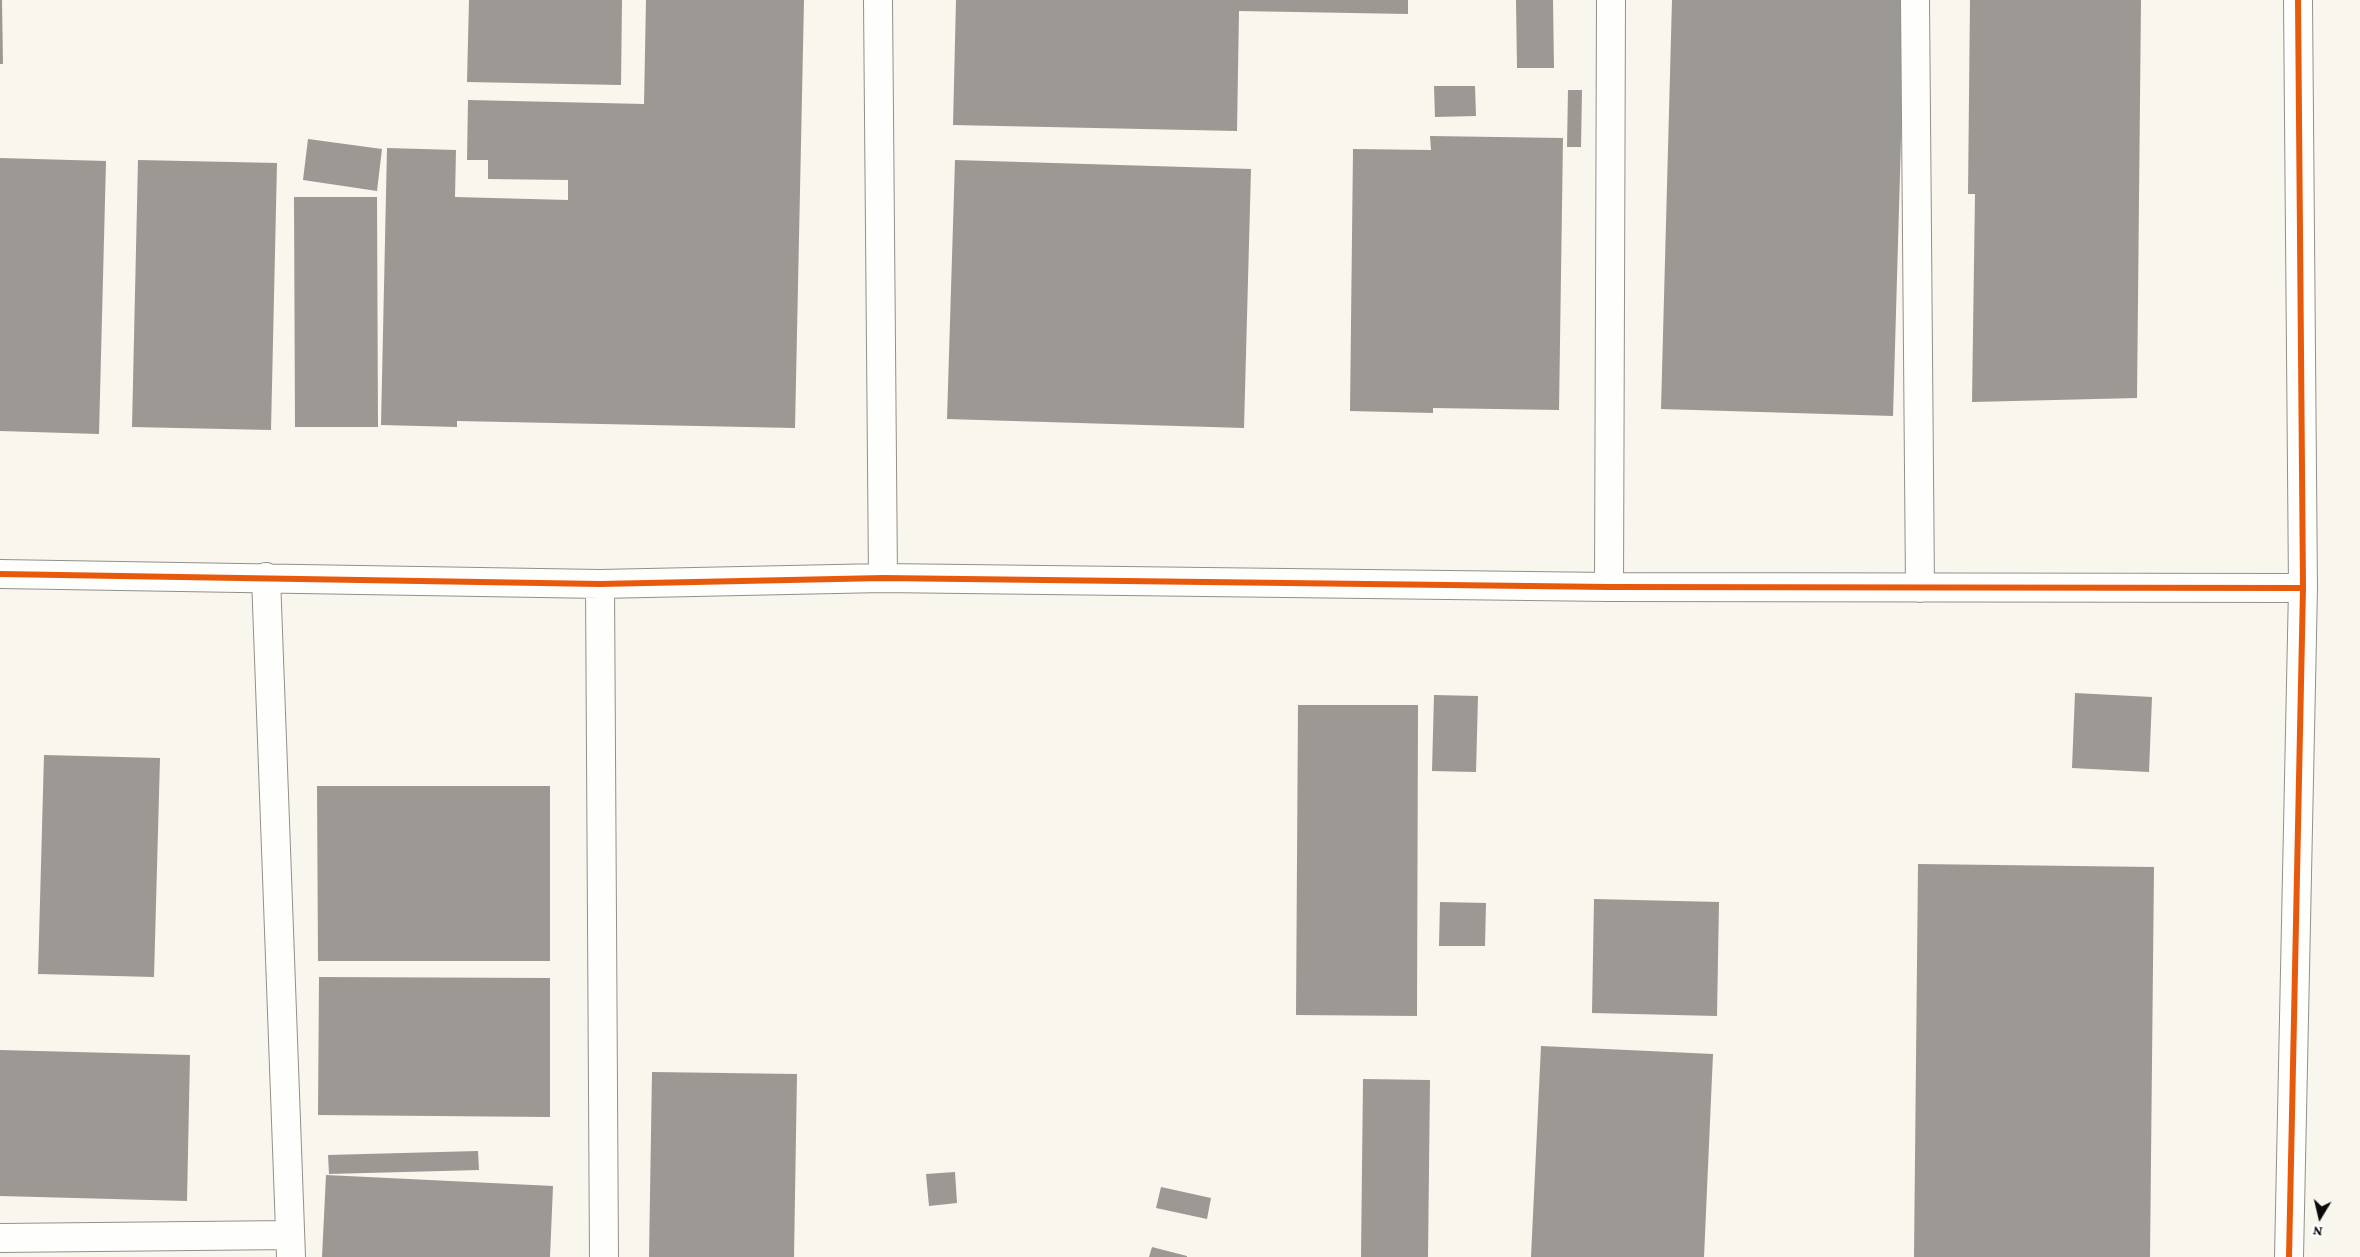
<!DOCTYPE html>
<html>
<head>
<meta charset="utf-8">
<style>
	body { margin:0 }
	#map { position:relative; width:2360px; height:1257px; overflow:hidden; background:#f9f6ed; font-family:"Crimson Pro",serif }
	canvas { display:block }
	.north { position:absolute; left:2295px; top:1192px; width:50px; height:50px; -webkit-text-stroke:4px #fff; paint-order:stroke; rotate:189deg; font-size:14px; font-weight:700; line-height:20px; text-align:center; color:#0a0a0a }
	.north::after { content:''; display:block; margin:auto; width:18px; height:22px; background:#0a0a0a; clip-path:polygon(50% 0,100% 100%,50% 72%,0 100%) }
</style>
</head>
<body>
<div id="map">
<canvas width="2360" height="1257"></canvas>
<div class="north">N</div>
</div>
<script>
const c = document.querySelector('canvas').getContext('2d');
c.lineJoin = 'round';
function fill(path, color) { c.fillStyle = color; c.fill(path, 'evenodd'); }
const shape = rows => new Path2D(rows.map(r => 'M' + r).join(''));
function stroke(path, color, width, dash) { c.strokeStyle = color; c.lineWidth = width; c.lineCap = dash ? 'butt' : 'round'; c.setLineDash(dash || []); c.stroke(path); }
const building = shape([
	[0,0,2,0,3,64,0,64],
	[469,0,622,0,621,85,467,82],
	[646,0,804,0,795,428,457,421,457,427,381,425,387,148,456,150,455,197,568,200,568,180,488,179,488,160,467,160,468,100,644,104],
	[956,0,1408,0,1408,14,1239,11,1237,131,953,125],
	[1516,0,1553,0,1554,68,1517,68],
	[1672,0,1905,0,1893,416,1661,409],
	[1970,0,2141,0,2137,398,1972,402,1975,194,1968,194],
	[1434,86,1475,86,1476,116,1435,117],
	[1568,90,1582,90,1581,147,1567,147],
	[1430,136,1563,138,1559,410,1433,408,1433,413,1350,411,1353,149,1431,150],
	[308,139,382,149,377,191,303,180],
	[0,158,106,161,99,434,0,431],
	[138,160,277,163,271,430,132,427],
	[955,160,1251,169,1244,428,947,419],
	[294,197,377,197,378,427,295,427],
	[2075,693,2152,697,2149,772,2072,768],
	[1434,695,1478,696,1476,772,1432,771],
	[1298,705,1418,705,1417,1016,1296,1015],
	[44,755,160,758,154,977,38,974],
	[317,786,550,786,550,961,318,961],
	[1918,864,2154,867,2150,1257,1914,1257],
	[1594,899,1719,902,1717,1016,1592,1013],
	[1440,902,1486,903,1485,946,1439,946],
	[319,977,550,978,550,1117,318,1115],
	[1541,1046,1713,1054,1704,1257,1531,1257],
	[0,1050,190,1055,187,1201,0,1196],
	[652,1072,797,1074,794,1257,649,1257],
	[1363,1079,1430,1080,1428,1257,1361,1257],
	[478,1151,479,1170,329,1174,328,1155],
	[955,1172,957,1203,929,1206,926,1174],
	[326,1175,553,1186,550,1257,322,1257],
	[1161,1187,1211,1198,1207,1219,1156,1208],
	[1152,1247,1187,1256,1187,1257,1149,1257]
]);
const street = shape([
	[878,0,883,578],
	[1915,0,1920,588],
	[0,574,600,584,883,578,1609,587,2303,588],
	[266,577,291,1257],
	[600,584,604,1257],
	[1609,587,1611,0],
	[0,1238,290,1235],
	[2289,1257,2303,588,2298,0]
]);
const cycleway = shape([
	[0,574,600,584,883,578,1609,587,2303,588],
	[2289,1257,2303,588,2298,0]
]);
fill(building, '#9c9893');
stroke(street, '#92908c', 30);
stroke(street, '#fefefc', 28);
stroke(cycleway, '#e8590c', 6);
</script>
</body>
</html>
